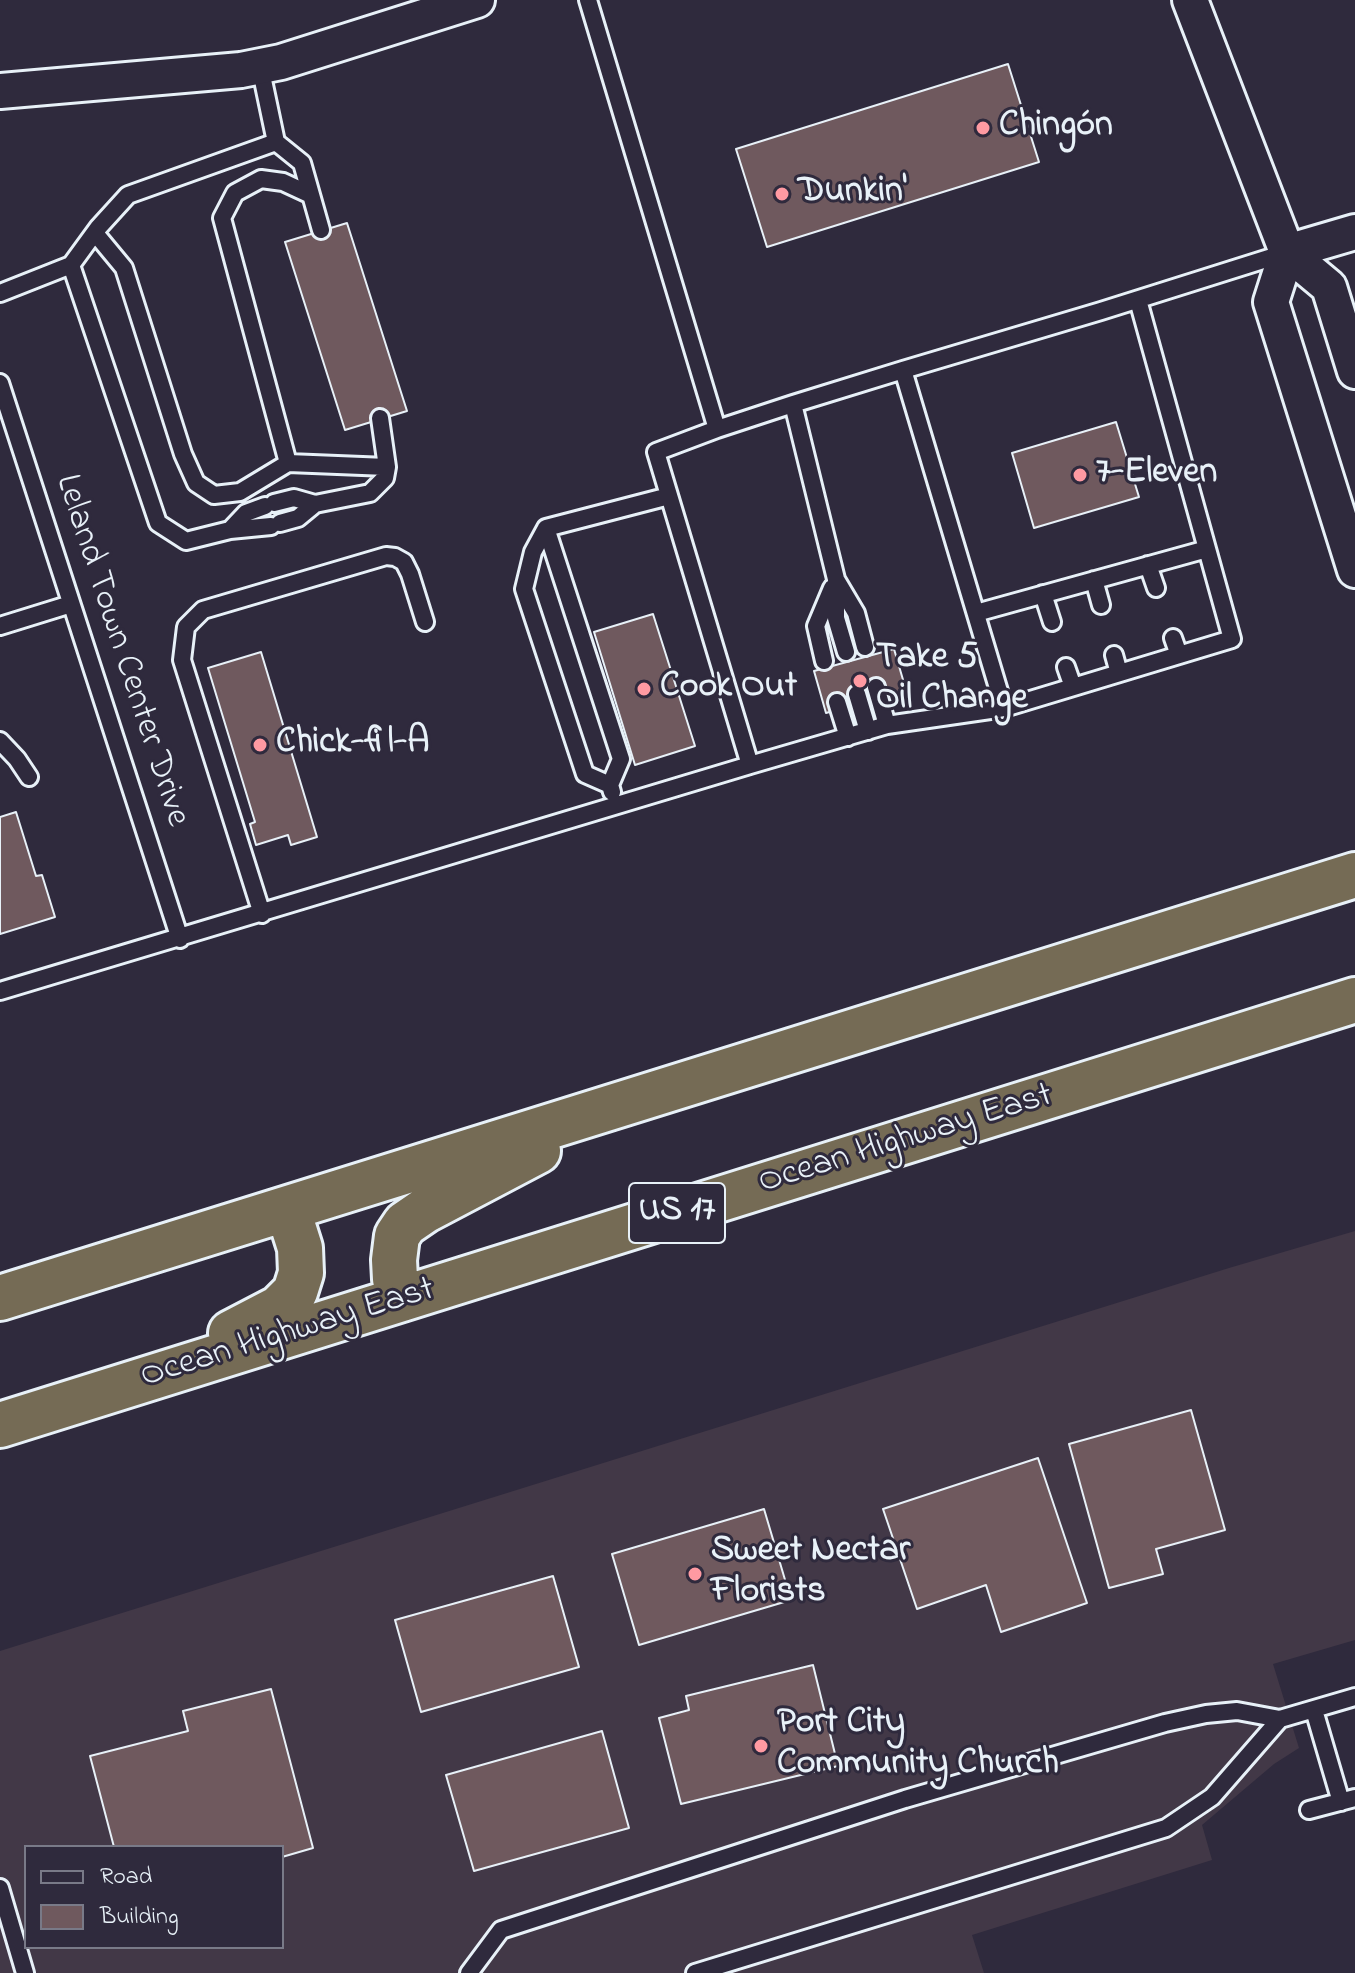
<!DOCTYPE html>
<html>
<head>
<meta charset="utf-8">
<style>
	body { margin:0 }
	#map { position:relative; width:1355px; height:1973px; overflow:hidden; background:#2f2a3d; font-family:"Indie Flower",sans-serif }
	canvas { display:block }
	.legend { position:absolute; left:24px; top:1845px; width:260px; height:104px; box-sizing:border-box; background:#2f2a3d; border:2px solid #797a88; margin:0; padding:10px 14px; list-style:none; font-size:24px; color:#e8f1f8 }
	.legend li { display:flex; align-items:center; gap:16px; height:40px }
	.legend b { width:40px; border:2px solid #797a88 }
</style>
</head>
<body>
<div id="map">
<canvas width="1355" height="1973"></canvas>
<ul class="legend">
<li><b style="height:10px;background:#2f2a3d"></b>Road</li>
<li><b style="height:22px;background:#6f595e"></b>Building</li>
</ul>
</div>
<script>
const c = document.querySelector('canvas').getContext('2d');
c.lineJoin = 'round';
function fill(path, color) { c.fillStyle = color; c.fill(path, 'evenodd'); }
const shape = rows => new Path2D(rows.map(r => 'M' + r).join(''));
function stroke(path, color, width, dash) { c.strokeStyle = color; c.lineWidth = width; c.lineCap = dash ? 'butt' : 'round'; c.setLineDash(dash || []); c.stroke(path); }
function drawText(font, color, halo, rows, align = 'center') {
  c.font = font + ' "Indie Flower",sans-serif'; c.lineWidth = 6; c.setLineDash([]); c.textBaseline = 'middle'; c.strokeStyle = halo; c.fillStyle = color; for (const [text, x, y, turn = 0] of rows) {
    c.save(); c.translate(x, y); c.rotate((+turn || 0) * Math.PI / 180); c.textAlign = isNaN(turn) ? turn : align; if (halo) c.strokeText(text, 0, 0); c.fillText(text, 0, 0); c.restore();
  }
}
const built = shape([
	[1355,1231,1355,1640,1273,1664,1299,1748,1274,1764,1202,1825,1212,1860,972,1935,984,1973,0,1973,0,1651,1229,1268],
	[26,1847,282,1847,282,1947,26,1947]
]);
const building = shape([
	[1008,64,1039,162,767,247,736,149,1008,64],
	[347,223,407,411,345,430,285,242,347,223],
	[1116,422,1139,497,1034,528,1012,453,1116,422],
	[653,614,695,746,635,765,594,632,653,614],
	[894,649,906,690,826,713,814,671,894,649],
	[261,652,317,837,291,845,288,835,256,845,250,824,255,822,208,668,261,652],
	[16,812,36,876,42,875,55,917,0,934,0,817,16,812],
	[1191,1410,1225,1530,1156,1549,1163,1574,1109,1588,1069,1444,1191,1410],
	[1038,1458,1087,1603,1001,1632,986,1585,917,1609,883,1509,1038,1458],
	[764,1509,791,1600,639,1645,612,1554,764,1509],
	[553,1576,579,1667,421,1712,395,1620,553,1576],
	[813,1665,838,1766,681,1804,659,1718,689,1710,686,1696,813,1665],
	[271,1689,313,1848,282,1857,282,1847,114,1847,90,1756,188,1731,183,1711,271,1689],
	[602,1731,629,1828,474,1871,446,1775,602,1731]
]);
const lane = shape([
	[588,0,717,429],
	[260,66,276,142,302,163,321,230],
	[95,233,124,268,183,454,196,483,214,495,240,492,288,463,387,467],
	[71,265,158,523,186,541,230,530,271,526],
	[0,293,71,265,98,228,128,195,276,142],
	[903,370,1004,708,887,725,750,765,656,452,717,429,793,404,903,370,1101,311,1285,253],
	[0,383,180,939],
	[793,404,836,579,836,618,846,652],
	[288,463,222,218,235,193,261,179,283,182,311,195],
	[274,503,294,498,315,504,370,493,385,478,387,467,380,418],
	[280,523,298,518,315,504],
	[546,528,621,759,610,785,612,792],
	[230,530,246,513,265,506],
	[1148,565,1156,588],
	[1094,580,1101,605],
	[837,581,856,613,865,647],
	[1043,594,1052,622],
	[976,613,1207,549],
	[0,626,71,604],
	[1173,638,1179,655],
	[1114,655,1119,673],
	[824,661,816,626,832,588],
	[1066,667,1073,687],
	[876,687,887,725],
	[857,694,868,731],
	[837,702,848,737],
	[1004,708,1232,639,1138,300],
	[0,741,17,759,29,777],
	[610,785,585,774,524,589,533,552,546,528,669,496],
	[262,914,182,660,186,627,203,610,386,556,395,557,404,562,410,574,425,622],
	[0,991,750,765],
	[1314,1710,1341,1802],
	[1309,1810,1355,1798],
	[0,1888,25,1973],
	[469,1973,501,1930,905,1799,1165,1723,1206,1714,1237,1711,1280,1719,1355,1697],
	[695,1973,1166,1828,1212,1797,1280,1719]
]);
const street = shape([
	[1190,0,1287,252,1329,287,1355,371],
	[0,91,241,70,281,62,477,0],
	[1287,252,1271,302,1355,570],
	[1287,252,1355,232]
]);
const highway = shape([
	[0,1298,1355,875],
	[402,1299,395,1279,394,1260,397,1236,405,1224,424,1211,538,1151],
	[231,1333,279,1308,295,1292,301,1273,300,1248,288,1210],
	[0,1425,1355,1000]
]);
const markers = [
	[983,128,8,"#ff9aa2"],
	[782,194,8,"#ff9aa2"],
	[1080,475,8,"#ff9aa2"],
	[860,681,8,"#ff9aa2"],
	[644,689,8,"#ff9aa2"],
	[260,745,8,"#ff9aa2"],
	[695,1574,8,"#ff9aa2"],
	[761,1746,8,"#ff9aa2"]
];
const shields = [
	[677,1213,96]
];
const shieldNames = [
	["US 17",677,1213]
];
const poiNames = [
	["Chingón",999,128],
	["Dunkin'",798,194],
	["7-Eleven",1096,475],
	["Take 5",876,660],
	["Oil Change",876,701],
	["Cook Out",660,689],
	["Chick-fil-A",276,745],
	["Sweet Nectar",711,1553],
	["Florists",711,1594],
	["Port City",777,1725],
	["Community Church",777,1766]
];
const streetNames = [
	["Leland Town Center Drive",120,651,72],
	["Ocean Highway East",906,1141,-17],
	["Ocean Highway East",288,1335,-17]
];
fill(built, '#423847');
fill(building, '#6f595e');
stroke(building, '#e8f1f8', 2);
stroke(lane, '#e8f1f8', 22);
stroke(street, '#e8f1f8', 40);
stroke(highway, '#e8f1f8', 50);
stroke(lane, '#2f2a3d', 16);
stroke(street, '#2f2a3d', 34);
stroke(highway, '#756b55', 44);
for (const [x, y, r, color] of markers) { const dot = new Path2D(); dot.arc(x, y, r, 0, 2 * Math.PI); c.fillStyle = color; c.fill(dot); stroke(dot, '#2f2a3d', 3); }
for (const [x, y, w] of shields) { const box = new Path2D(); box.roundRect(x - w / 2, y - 30, w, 60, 6); c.fillStyle = '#2f2a3d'; c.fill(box); stroke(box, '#e8f1f8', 2); }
drawText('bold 34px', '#e8f1f8', null, shieldNames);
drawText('bold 36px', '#e8f1f8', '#2f2a3d', poiNames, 'left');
drawText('36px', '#e8f1f8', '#2f2a3d', streetNames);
</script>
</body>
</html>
